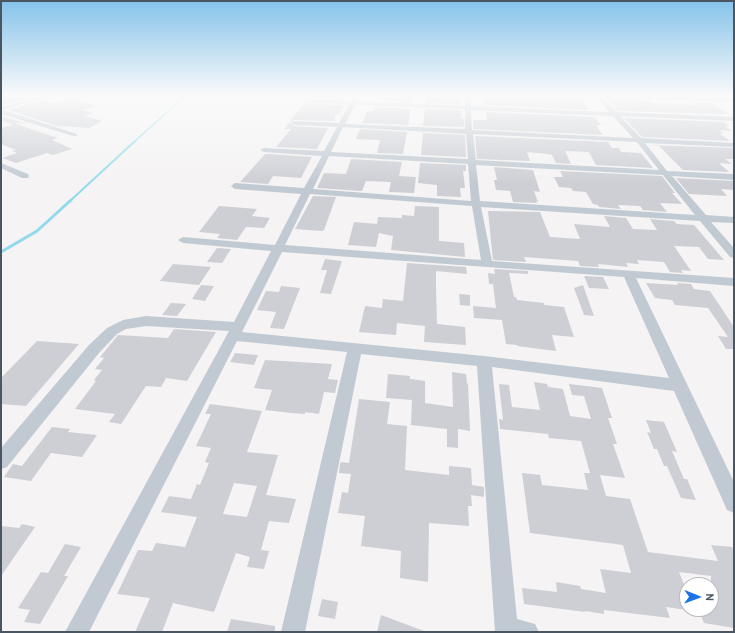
<!DOCTYPE html>
<html>
<head>
<meta charset="utf-8">
<style>
	body { margin:0 }
	#map { position:relative; width:735px; height:633px; overflow:hidden; background:#f5f3f3; font-family:"PT Sans",sans-serif }
	canvas { display:block }
	.frame { position:absolute; inset:0; border:2px solid #4a5661; pointer-events:none }
	.north { position:absolute; left:679px; top:577px; width:40px; height:40px; box-sizing:border-box; background:#fff; border:1px solid #b7bbc0; border-radius:50%; rotate:91deg; font-size:11px; font-weight:700; line-height:16px; text-align:center; color:#4a5661 }
	.north::after { content:''; display:block; margin:auto; width:14px; height:18px; background:#1a73e8; clip-path:polygon(50% 0,100% 100%,50% 72%,0 100%) }
</style>
</head>
<body>
<div id="map">
<canvas width="735" height="633"></canvas>
<div class="frame"></div>
<div class="north">N</div>
</div>
<script>
const c = document.querySelector('canvas').getContext('2d');
c.lineJoin = 'round';
const shape = rows => new Path2D(rows.map(r => 'M' + r).join(''));
function stroke(path, color, width, dash) { c.strokeStyle = color; c.lineWidth = width; c.lineCap = dash ? 'butt' : 'round'; c.setLineDash(dash || []); c.stroke(path); }
function fill(path, color) { c.fillStyle = color; c.fill(path, 'evenodd'); }
const streamFar2 = shape([
	[134,142,185,96]
]);
const streamFar1 = shape([
	[70,201,135,141]
]);
const stream = shape([
	[1,252,37,231,71,200]
]);
const building = shape([
	[17,96,34,97,1,105,1,100],
	[310,96,348,97,347,99,312,98,308,101,312,104,344,105,340,113,337,113,334,121,294,120,290,123,294,126,328,128,317,149,276,147,291,129,284,129],
	[379,96,414,96,412,102,377,100],
	[426,96,459,96,460,104,425,103],
	[482,96,554,96,581,98,589,110,484,105],
	[605,97,651,101,653,103,699,105,694,102,710,103,729,114,618,111],
	[70,98,98,106,83,110,94,113,85,116,102,121,89,128,57,126,8,110,43,100,51,103],
	[375,107,411,109,408,125,362,123,367,111,373,111],
	[425,109,461,110,462,119,464,119,464,127,423,126],
	[486,112,594,117,601,125,596,125,603,135,473,129,473,120,487,120],
	[1,116,28,124,16,123,16,124,58,138,52,140,72,149,53,155,47,153,16,163,2,158,17,153,12,151,16,150,1,144,1,128,13,125,1,120],
	[624,118,724,122,729,126,725,126,732,131,719,130,723,133,720,134,730,141,642,137],
	[360,129,407,132,403,154,377,153,380,140,356,139],
	[423,133,465,135,466,157,421,155],
	[475,136,608,142,612,148,619,148,621,152,641,153,653,168,596,165,589,152,565,151,571,164,556,163,552,155,548,154,527,152,530,161,477,159],
	[648,145,734,148,734,159,725,159,732,164,719,163,729,172,683,170,659,146],
	[265,154,270,154,312,157,301,178,273,176,268,184,240,182],
	[351,159,402,162,399,176,416,177,414,193,389,192,391,182,366,181,362,191,317,188,324,173,346,174],
	[420,163,466,165,466,171,463,171,465,188,460,188,461,197,437,196,437,185,418,183],
	[494,167,533,170,540,192,534,191,538,202,536,201,537,203,513,202,510,191,496,190,494,180,497,180],
	[560,171,662,176,675,193,672,193,682,204,660,203,667,212,643,210,640,206,618,205,621,209,599,207,598,205,593,204,586,192,573,191,571,188,559,187,554,177,563,177],
	[676,178,734,181,734,190,721,189,727,196,689,194],
	[313,196,336,197,324,230,322,231,295,229],
	[219,206,257,209,252,216,270,218,264,228,246,227,237,240,217,238,220,234,199,232],
	[415,206,439,207,439,241,464,243,465,257,391,250,393,236,379,233,376,247,348,245,354,222,377,224,378,217,402,218,402,215,414,216],
	[488,211,540,212,550,237,580,239,574,224,610,227,604,216,626,218,633,229,657,230,650,219,674,221,677,224,694,225,724,260,708,259,699,247,674,246,691,271,681,270,683,273,670,272,664,262,637,260,639,264,626,263,628,267,598,264,599,267,580,266,578,261,524,257,526,262,493,260],
	[217,248,231,249,222,263,207,262],
	[325,259,342,261,331,294,320,293,327,270,321,270],
	[407,263,466,267,467,274,436,271,436,290,437,324,465,327,466,345,424,342,425,326,397,323,396,335,359,332,365,306,382,308,383,299,403,301],
	[173,264,211,267,199,285,160,281],
	[494,269,528,271,528,274,509,273,514,297,516,297,517,300,544,303,544,305,564,307,574,337,552,335,556,351,517,346,517,345,506,344,502,320,474,318,473,306,496,308,493,284,489,284,488,273,495,274],
	[584,276,603,277,609,289,589,288],
	[646,283,678,285,677,283,691,284,694,289,710,291,734,327,734,349,726,349,718,336,728,337,708,308,675,305,672,300,655,298],
	[201,285,214,286,205,301,192,299],
	[583,285,594,316,584,315,574,288],
	[281,286,300,288,284,329,270,328,276,312,257,310,266,291,279,292],
	[459,294,470,295,470,306,460,305],
	[171,303,186,304,177,316,162,315],
	[174,329,216,332,187,381,166,378,161,387,146,386,121,424,109,422,115,414,75,409,96,381,94,380,102,370,95,369,104,358,100,357,118,335,168,338],
	[37,341,79,344,26,406,1,404,1,378],
	[235,353,258,355,254,365,230,362],
	[265,360,332,364,328,379,338,380,335,393,324,392,319,414,305,412,305,414,291,413,265,410,272,390,254,388],
	[452,372,466,374,467,383,468,384,470,431,458,429,458,448,447,447,447,429,411,425,412,400,386,398,388,374,410,376,410,379,425,381,425,403,453,407],
	[534,382,547,384,548,387,563,389,570,416,591,419,584,396,572,395,569,384,602,388,612,418,608,418,617,444,613,444,625,478,600,475,606,496,630,499,648,552,718,561,711,545,732,547,734,552,734,628,704,623,698,609,711,609,711,576,679,572,687,592,687,610,666,607,670,618,604,610,604,614,585,611,585,612,524,604,522,588,557,592,556,582,580,586,581,589,606,593,600,569,631,573,623,545,530,533,522,473,540,475,542,485,588,490,584,473,590,473,581,441,549,438,548,434,500,429,499,419,503,420,499,384,509,385,512,407,540,410],
	[359,399,390,402,387,424,407,426,405,470,449,475,449,466,471,468,472,485,484,487,484,497,471,495,472,506,468,506,469,526,429,523,428,582,400,578,401,551,361,546,365,516,338,513,342,492,348,493,351,474,339,473,340,464,341,462,349,463],
	[210,404,262,411,247,452,278,455,266,495,296,499,289,523,269,521,261,550,269,551,264,569,247,567,250,557,236,553,214,612,173,603,162,632,135,632,150,598,117,594,138,550,152,551,156,543,185,547,197,517,161,512,169,496,191,499,197,484,200,485,209,463,205,462,211,448,196,446,211,414,205,414],
	[234,483,257,486,247,517,223,514],
	[646,420,664,422,677,452,672,451,684,479,687,479,696,500,681,498,667,466,664,466,657,449,654,449,647,432,651,433],
	[52,427,70,429,68,432,97,435,82,457,51,453,31,481,4,477,13,464,22,466],
	[22,524,35,527,1,576,1,526,19,528],
	[65,544,81,547,64,576,68,576,40,624,24,622,30,610,18,608,41,572,48,573],
	[322,599,338,602,335,619,318,616],
	[381,615,424,631,424,632,377,632],
	[231,619,275,626,275,632,227,632]
]);
const minor = shape([
	[1,96,10,96,1,99,1,96],
	[44,96,52,96,3,110,77,134,77,136,73,136,1,114,1,107,44,96],
	[353,96,359,96,356,101,465,106,465,96,471,96,471,106,609,112,595,96,601,96,617,112,734,117,734,121,620,116,641,138,734,143,734,147,645,143,667,171,734,174,734,180,672,176,706,215,734,217,734,223,711,222,734,248,734,258,730,257,700,221,481,207,492,261,734,278,734,286,636,278,734,482,734,513,727,510,674,391,492,367,517,619,535,624,539,632,495,632,477,366,361,354,305,632,281,632,347,352,237,341,89,632,65,632,229,331,146,326,126,329,117,334,99,353,7,467,1,469,1,448,89,345,107,328,123,320,146,316,234,322,271,251,183,243,178,240,183,237,275,245,301,194,235,189,231,186,235,183,304,188,322,156,264,152,260,150,264,148,324,151,337,127,294,125,291,123,294,121,339,123,349,104,312,103,309,101,312,99,351,101,353,96],
	[355,105,465,109,465,129,345,124,355,105],
	[471,110,613,116,633,138,472,130,471,110],
	[343,127,466,134,468,159,331,152,343,127],
	[473,134,637,142,659,170,476,160,473,134],
	[329,156,468,164,471,201,313,189,329,156],
	[476,165,663,175,695,215,480,201,476,165],
	[310,194,472,206,481,260,285,245,310,194],
	[282,252,624,277,669,378,484,356,242,332,282,252],
	[620,96,733,98,734,102,623,98,620,96],
	[1,163,28,174,29,176,28,178,22,178,1,168,1,163]
]);
stroke(streamFar2, '#90daee', 1.5);
stroke(streamFar1, '#90daee', 2);
stroke(stream, '#90daee', 3);
fill(building, '#cdcfd5');
fill(minor, '#c1cad2');
const sky = c.createLinearGradient(0, 0, 0, 184);
sky.addColorStop(0, '#85c3ea');
sky.addColorStop(0.52, '#fafafa');
sky.addColorStop(1, '#fafafa00');
c.fillStyle = sky;
c.fillRect(0, 0, 735, 184);
</script>
</body>
</html>
